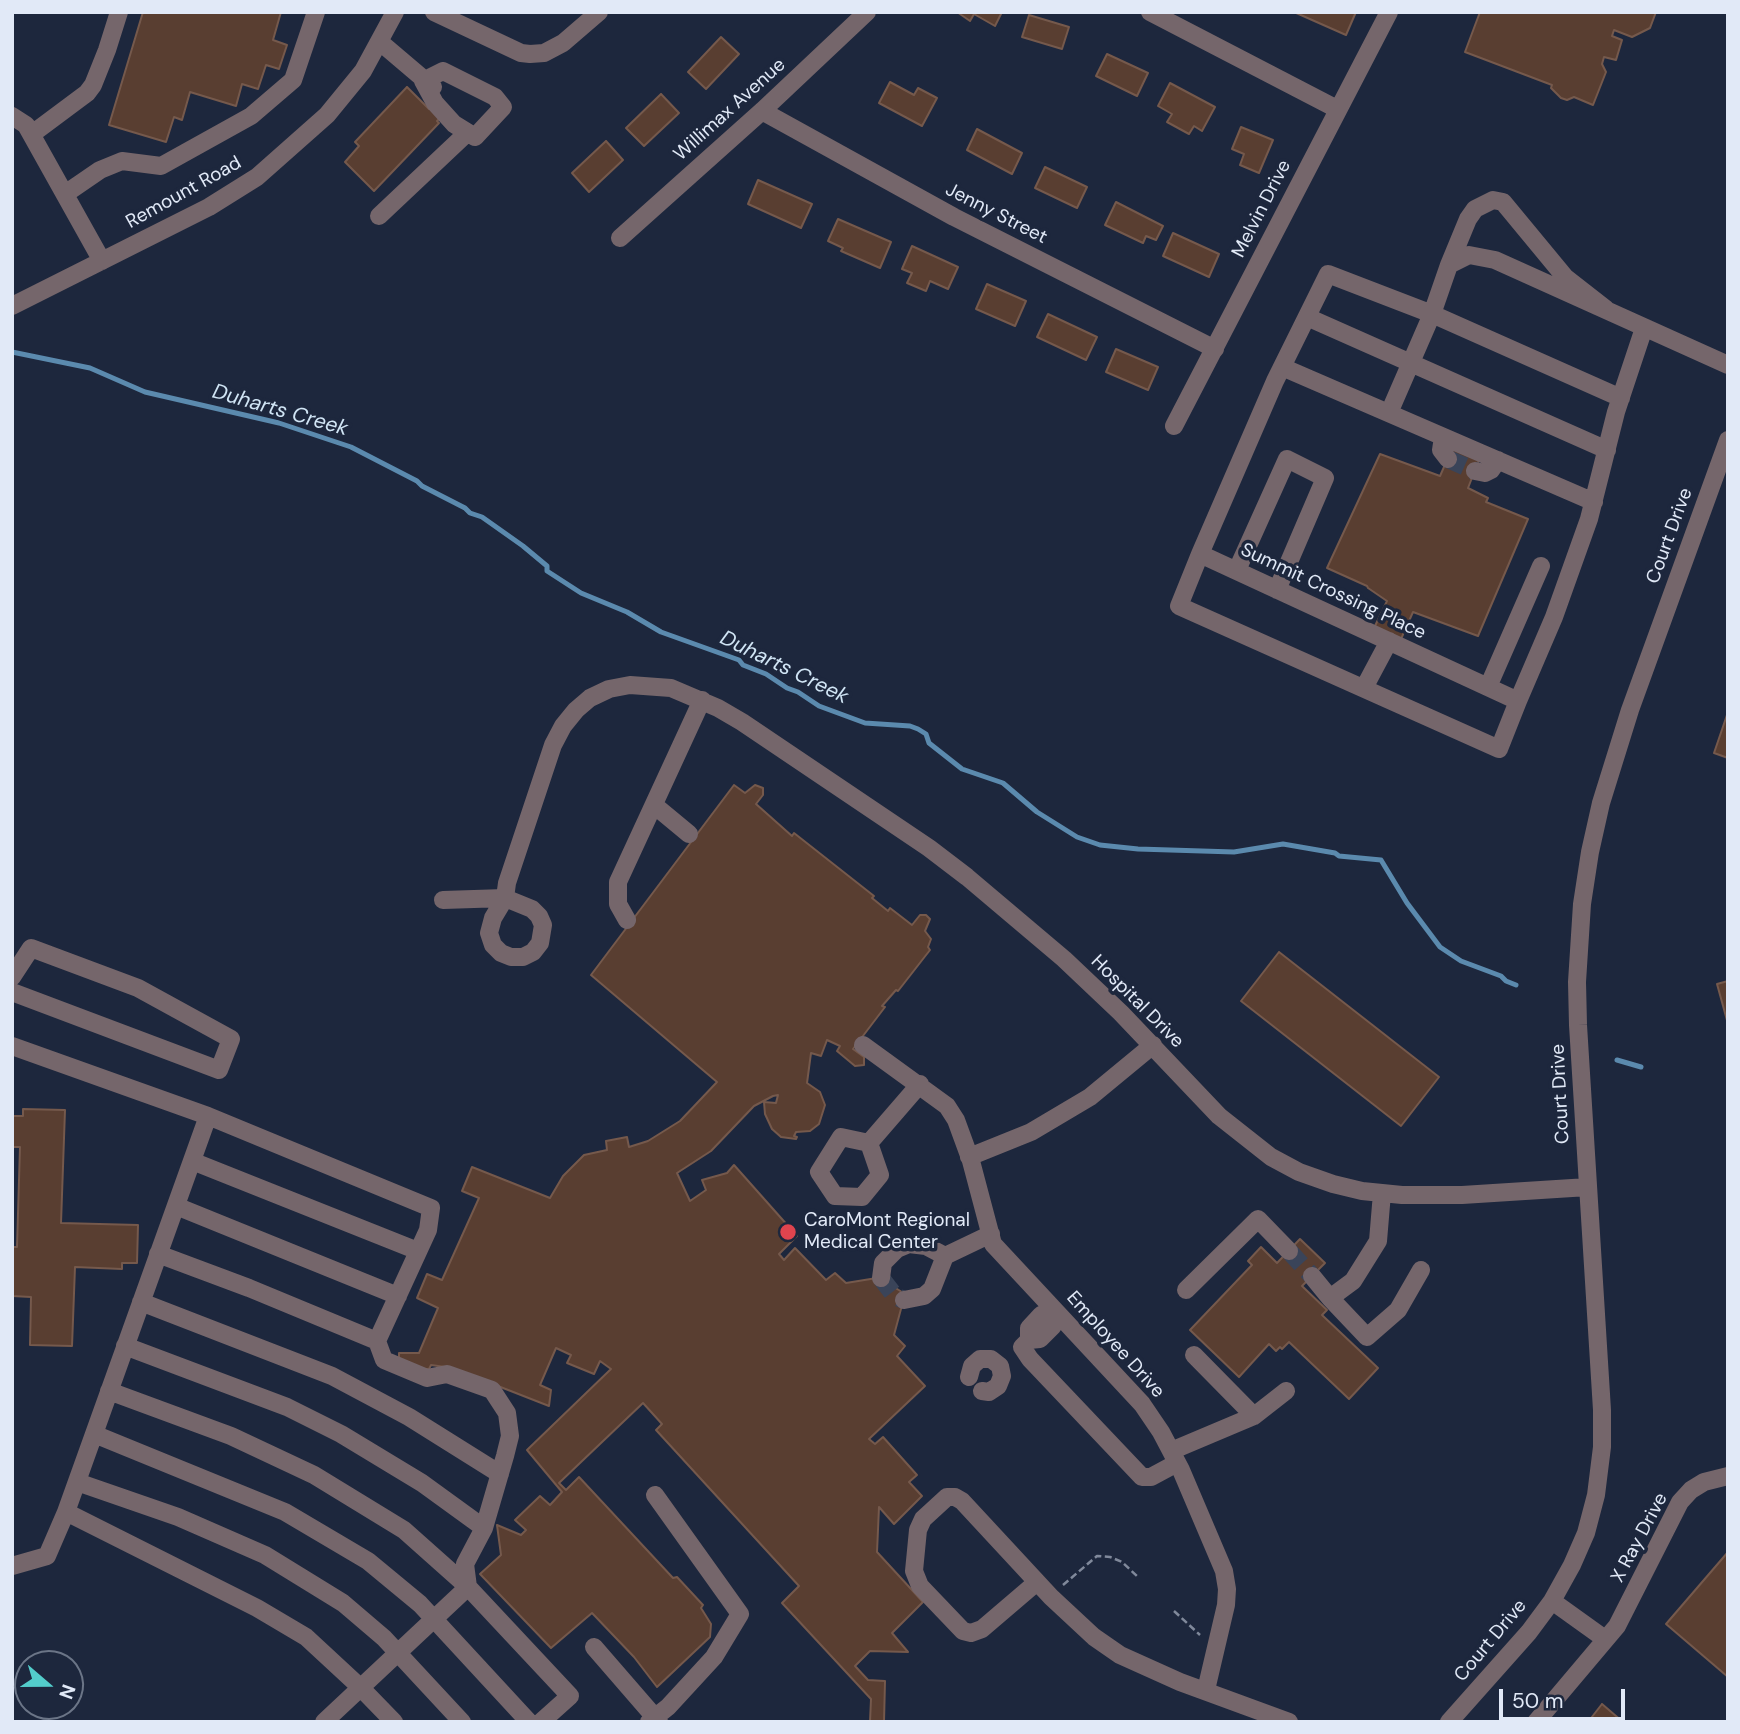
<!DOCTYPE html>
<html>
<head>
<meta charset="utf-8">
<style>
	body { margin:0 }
	#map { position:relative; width:1740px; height:1734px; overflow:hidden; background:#1d273d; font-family:"DM Sans",sans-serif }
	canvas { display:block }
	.frame { position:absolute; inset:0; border:14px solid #e1e9f7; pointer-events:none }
	.north { position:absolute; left:14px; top:1650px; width:70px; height:70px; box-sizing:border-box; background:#1d273d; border:2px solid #6b7587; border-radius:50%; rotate:110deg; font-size:19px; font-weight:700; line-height:28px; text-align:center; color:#e1e9f7 }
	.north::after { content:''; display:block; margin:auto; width:24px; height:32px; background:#53cdcb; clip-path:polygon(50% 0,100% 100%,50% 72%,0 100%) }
	.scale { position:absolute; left:1499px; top:1689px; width:126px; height:32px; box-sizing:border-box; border:4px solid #e1e9f7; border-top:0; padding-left:9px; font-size:21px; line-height:24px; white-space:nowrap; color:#e1e9f7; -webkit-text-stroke:5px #1d273d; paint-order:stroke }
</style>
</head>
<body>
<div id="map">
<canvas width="1740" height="1734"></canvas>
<div class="frame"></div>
<div class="north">N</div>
<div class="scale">50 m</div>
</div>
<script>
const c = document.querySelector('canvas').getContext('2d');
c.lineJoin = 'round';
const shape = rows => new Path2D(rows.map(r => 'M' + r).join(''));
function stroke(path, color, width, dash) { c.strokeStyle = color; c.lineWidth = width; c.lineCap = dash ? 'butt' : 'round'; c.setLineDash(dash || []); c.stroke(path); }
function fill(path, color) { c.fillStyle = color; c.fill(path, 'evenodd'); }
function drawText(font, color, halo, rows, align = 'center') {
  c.font = font + ' "DM Sans",sans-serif'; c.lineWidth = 7; c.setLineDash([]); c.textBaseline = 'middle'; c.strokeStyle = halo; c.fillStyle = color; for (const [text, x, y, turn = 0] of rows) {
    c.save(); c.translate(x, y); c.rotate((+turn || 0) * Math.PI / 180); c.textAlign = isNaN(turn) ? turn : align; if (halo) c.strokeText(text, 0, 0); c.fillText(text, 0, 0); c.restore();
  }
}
const stream = shape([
	[12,352,90,368,145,392,279,423,351,447,417,481,422,486,465,508,470,513,482,517,523,546,547,566,547,571,581,593,627,612,661,632,739,660,743,665,766,674,787,688,798,692,819,706,865,723,910,726,918,729,926,734,929,743,962,769,1003,783,1037,812,1077,837,1100,845,1138,849,1234,852,1283,844,1335,853,1339,856,1381,860,1407,903,1440,947,1461,961,1501,976,1506,981,1516,985],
	[1617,1060,1641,1067]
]);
const building = shape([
	[143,12,281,12,273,40,287,45,279,69,266,65,258,89,242,84,236,106,190,92,182,120,174,117,166,142,109,125,143,12],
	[957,12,1002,12,995,26,974,14,970,21,957,12],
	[1294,12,1356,12,1346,35,1294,12],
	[1480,12,1656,12,1650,28,1632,37,1614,30,1612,36,1622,40,1616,60,1604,57,1602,64,1606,72,1593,105,1574,97,1567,100,1561,98,1551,88,1552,85,1465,52,1480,12],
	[1029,15,1069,27,1062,49,1022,37,1029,15],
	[721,37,739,54,706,89,688,72,721,37],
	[1107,54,1148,73,1137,96,1096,76,1107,54],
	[890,82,914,95,918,88,937,98,922,126,879,103,890,82],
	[1170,83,1215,107,1202,131,1194,126,1189,134,1167,122,1172,114,1158,106,1170,83],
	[407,87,429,109,448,110,437,121,439,123,374,191,345,162,359,146,355,142,407,87],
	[661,94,679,113,644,146,626,128,661,94],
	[1241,127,1273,140,1259,173,1240,165,1244,154,1232,149,1241,127],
	[977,129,1022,153,1012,174,967,150,977,129],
	[606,141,623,160,589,192,572,173,606,141],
	[1045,167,1087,187,1077,208,1035,188,1045,167],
	[758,180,812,204,801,228,748,204,758,180],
	[1116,202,1163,226,1156,240,1146,236,1143,243,1105,225,1116,202],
	[838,219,891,242,880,268,841,251,843,248,828,241,838,219],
	[1173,233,1219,254,1209,277,1163,256,1173,233],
	[912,246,958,267,948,289,930,281,926,291,907,283,912,273,902,269,912,246],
	[987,284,1026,301,1015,326,976,309,987,284],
	[1048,314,1097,337,1086,360,1037,337,1048,314],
	[1116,349,1158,367,1148,390,1106,372,1116,349],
	[1452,449,1479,460,1468,488,1488,498,1486,502,1528,519,1478,636,1413,612,1401,639,1374,628,1387,601,1368,588,1367,586,1327,568,1380,454,1440,476,1452,449],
	[1728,712,1728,758,1714,753,1728,712],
	[734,785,745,793,755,785,763,788,763,795,756,804,792,836,794,833,874,896,872,898,888,911,890,908,912,925,920,915,926,915,930,919,925,931,931,939,928,947,930,950,898,991,896,990,882,1006,885,1007,853,1049,864,1057,864,1065,855,1066,837,1051,840,1046,827,1040,821,1056,811,1053,807,1083,820,1092,825,1105,819,1124,810,1131,796,1132,794,1136,797,1137,796,1139,781,1137,772,1129,765,1114,764,1102,776,1103,778,1095,773,1096,754,1106,711,1151,677,1173,690,1201,706,1190,702,1180,727,1173,734,1165,797,1236,779,1254,784,1260,795,1248,826,1280,835,1273,846,1283,889,1276,894,1287,905,1294,894,1335,905,1346,897,1356,925,1386,869,1439,875,1444,883,1437,917,1475,909,1482,922,1496,894,1524,879,1507,877,1552,923,1602,892,1633,908,1652,870,1651,855,1666,868,1680,885,1681,884,1722,870,1722,871,1699,782,1603,799,1586,656,1430,662,1424,643,1403,559,1483,566,1490,579,1477,673,1578,677,1577,703,1605,701,1608,711,1624,710,1637,657,1687,634,1657,592,1613,551,1648,480,1574,501,1555,497,1525,521,1535,526,1530,515,1520,540,1496,550,1505,562,1492,527,1450,611,1369,600,1361,594,1374,567,1363,571,1355,556,1348,540,1385,551,1390,549,1406,452,1368,431,1365,429,1369,406,1369,399,1361,399,1353,419,1353,438,1308,417,1298,427,1274,442,1280,479,1198,462,1191,472,1167,550,1198,563,1176,584,1155,607,1150,606,1141,627,1137,629,1147,648,1141,680,1121,717,1082,591,975,734,785],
	[1279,952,1439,1077,1401,1126,1241,1001,1279,952],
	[1728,981,1728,1024,1717,984,1728,981],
	[23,1109,65,1110,61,1223,138,1225,137,1263,122,1263,122,1269,75,1267,72,1346,30,1345,31,1297,12,1296,12,1247,17,1247,20,1147,12,1147,12,1116,23,1116,23,1109],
	[1300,1239,1325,1263,1302,1286,1327,1310,1322,1315,1378,1368,1349,1399,1289,1342,1282,1349,1280,1347,1276,1351,1269,1344,1239,1377,1190,1330,1252,1265,1248,1261,1261,1247,1277,1263,1300,1239],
	[1728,1552,1728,1677,1666,1624,1728,1552],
	[1602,1704,1623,1722,1588,1722,1602,1704]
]);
const minorTunnel = shape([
	[1448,459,1475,471],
	[1289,1251,1312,1276],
	[881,1278,895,1296,904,1300]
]);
const path = shape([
	[1063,1585,1097,1556,1110,1557,1122,1562,1138,1577],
	[1174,1611,1200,1635]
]);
const minor = shape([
	[434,12,521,53,530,54,544,53,563,43,599,12],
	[1150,12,1337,109],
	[380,42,433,87],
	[443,71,495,97,503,107,475,137,454,124,435,103,423,81,443,71],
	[762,111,954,217,1215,349],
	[12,116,26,125,102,261],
	[32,134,87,93,93,85,107,50,119,12],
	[65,194,100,170,122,161,161,166,251,116,293,80,316,12],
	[379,216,467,133],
	[620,238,762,111,867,12],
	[1449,265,1469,255,1495,260,1728,365],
	[12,306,209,207,257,177,327,115,363,71,395,12],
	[1606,309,1565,277,1503,202,1493,200,1475,209,1468,219,1449,265,1432,314,1328,274,1275,381,1200,554,1518,701,1554,617,1589,519,1616,412,1644,328],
	[1307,317,1607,450],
	[1282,367,1594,502],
	[1389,413,1432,314,1621,398],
	[1174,426,1389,12],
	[1443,437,1441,450,1448,459],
	[1475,471,1485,473,1491,470,1498,460],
	[1200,554,1179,606,1499,749,1518,701],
	[1237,570,1287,459,1325,478,1277,590],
	[1488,687,1541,566],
	[1364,688,1389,641],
	[654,805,689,834],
	[505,898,532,909,539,916,543,925,540,943,533,952,523,957,511,957,501,953,493,945,489,933,493,918,505,898],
	[443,900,505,898,507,883,553,745,563,726,576,710,590,698,609,689,630,685,671,688,718,708,742,722,929,848,967,877,1064,959,1121,1013,1219,1116,1271,1157,1299,1172,1333,1184,1362,1191,1402,1195,1462,1195,1588,1187],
	[627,920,618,904,618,882,702,700],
	[12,977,31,948,138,988,231,1039,219,1070,12,992],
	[863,1045,947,1106,956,1120,971,1161,993,1244,1142,1404,1161,1432,1181,1470,1224,1571,1227,1589,1226,1605,1206,1690],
	[12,1046,208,1116],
	[869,1143,841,1137,819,1172,835,1196,862,1197,880,1175,869,1143,920,1084],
	[969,1157,1031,1132,1090,1097,1153,1045],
	[192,1161,418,1251],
	[1382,1193,1378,1241,1353,1281,1330,1298,1367,1337,1398,1310,1421,1270],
	[176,1206,398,1296],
	[158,1254,249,1288,377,1341],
	[945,1256,991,1234],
	[1312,1276,1330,1298],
	[881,1278,883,1263,897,1249,909,1244,926,1246,945,1256,932,1289,924,1296,904,1300],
	[1186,1290,1258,1219,1289,1251],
	[141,1302,332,1376,409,1417,500,1474],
	[1041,1315,1050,1317,1053,1326,1040,1339,1029,1340,1029,1328,1041,1315],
	[1029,1340,1022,1347,1030,1359,1142,1477,1151,1477,1177,1463],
	[125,1346,287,1407,341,1434,422,1483,484,1528],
	[1194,1355,1254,1416],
	[969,1377,972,1366,980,1359,991,1359,1000,1366,1002,1376,998,1386,989,1392,982,1391],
	[109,1391,231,1436,314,1475,404,1530,468,1587,570,1696,541,1722],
	[94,1434,285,1512,368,1561,420,1604,529,1722],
	[1171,1451,1254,1416,1286,1391],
	[77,1482,178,1517,265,1555,343,1603,384,1638,462,1722],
	[66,1512,257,1608,306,1637,360,1687,394,1722],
	[12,1566,47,1556,66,1512,208,1116,431,1208,428,1230,377,1341,384,1360,427,1378,447,1374,492,1390,507,1413,510,1436,505,1456,484,1528,465,1564,468,1587],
	[1037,1582,982,1629,971,1633,963,1631,920,1586,914,1571,918,1530,923,1519,947,1497,955,1497,962,1501,1051,1597,1094,1637,1120,1655,1180,1682,1289,1722],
	[1552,1601,1605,1639],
	[594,1647,659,1722],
	[324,1722,468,1587],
	[649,1722,668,1707,714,1657,740,1614,655,1495],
	[1449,1722,1529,1632,1552,1601,1572,1565,1586,1533,1596,1495,1602,1447,1602,1410,1578,1025,1577,982,1582,904,1590,852,1601,803,1630,710,1728,440],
	[1536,1722,1617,1626,1680,1502,1691,1490,1704,1482,1728,1476]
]);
const markers = [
	[788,1232,9,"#e0444e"]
];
const streetNames = [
	["Willimax Avenue",730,110,-42],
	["Remount Road",184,193,-29],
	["Melvin Drive",1262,209,-63],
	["Jenny Street",996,214,27],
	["Court Drive",1670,536,-70],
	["Summit Crossing Place",1333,592,25],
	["Hospital Drive",1137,1002,45],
	["Court Drive",1561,1094,-93],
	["Employee Drive",1115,1345,48],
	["X Ray Drive",1640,1538,-62],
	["Court Drive",1491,1641,-50]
];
const poiNames = [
	["CaroMont Regional",804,1221],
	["Medical Center",804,1243]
];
const waterNames = [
	["Duharts Creek",280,411,16],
	["Duharts Creek",784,668,26]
];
stroke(stream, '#5b8aae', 5);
fill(building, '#593e31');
stroke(building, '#75594c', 2);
stroke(minorTunnel, '#3a4459', 18, [18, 9]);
stroke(path, '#80899b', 2.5, [7, 3.5]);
stroke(minor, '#75666b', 18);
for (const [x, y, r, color] of markers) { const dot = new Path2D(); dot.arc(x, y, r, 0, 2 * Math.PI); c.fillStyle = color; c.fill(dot); stroke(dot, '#1d273d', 2.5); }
drawText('19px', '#e1e9f7', '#1d273d', streetNames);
drawText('19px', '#e1e9f7', '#1d273d', poiNames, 'left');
drawText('italic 21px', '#d1e5f5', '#1d273d', waterNames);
</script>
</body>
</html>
